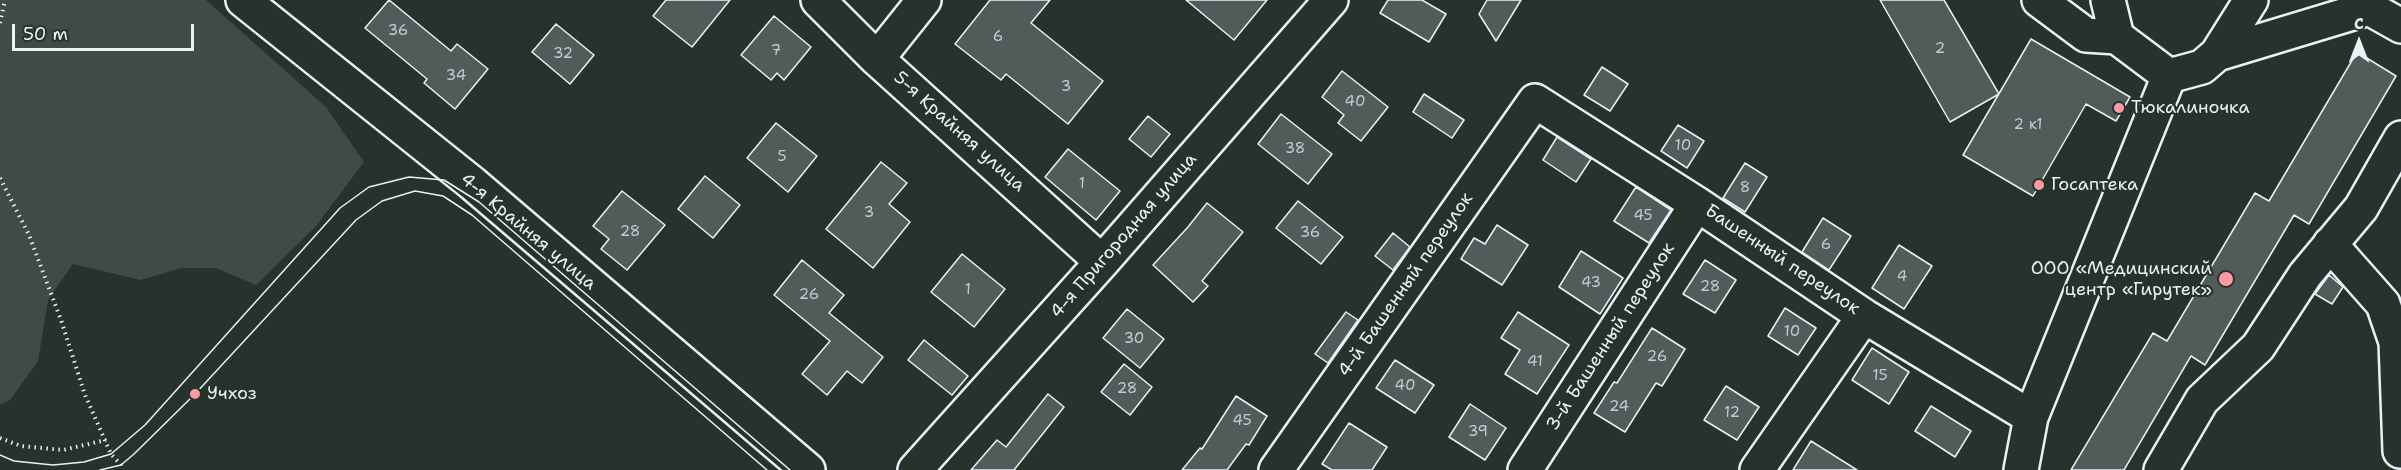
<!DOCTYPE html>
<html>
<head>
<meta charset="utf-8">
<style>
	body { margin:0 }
	#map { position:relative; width:2401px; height:470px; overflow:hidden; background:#26332d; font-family:"Shantell Sans",sans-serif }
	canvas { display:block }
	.north { position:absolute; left:2329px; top:12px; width:60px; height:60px; -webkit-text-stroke:4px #26332d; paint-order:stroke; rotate:0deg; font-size:16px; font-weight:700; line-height:24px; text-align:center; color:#e8f1f8 }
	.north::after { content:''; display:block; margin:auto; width:21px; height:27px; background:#e8f1f8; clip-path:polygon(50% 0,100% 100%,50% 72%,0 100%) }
	.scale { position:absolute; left:12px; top:24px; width:182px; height:27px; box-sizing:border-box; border:3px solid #e8f1f8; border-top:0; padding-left:8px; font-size:18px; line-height:21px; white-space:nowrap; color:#e8f1f8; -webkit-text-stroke:4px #26332d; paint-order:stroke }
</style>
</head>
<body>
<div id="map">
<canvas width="2401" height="470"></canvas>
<div class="north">С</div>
<div class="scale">50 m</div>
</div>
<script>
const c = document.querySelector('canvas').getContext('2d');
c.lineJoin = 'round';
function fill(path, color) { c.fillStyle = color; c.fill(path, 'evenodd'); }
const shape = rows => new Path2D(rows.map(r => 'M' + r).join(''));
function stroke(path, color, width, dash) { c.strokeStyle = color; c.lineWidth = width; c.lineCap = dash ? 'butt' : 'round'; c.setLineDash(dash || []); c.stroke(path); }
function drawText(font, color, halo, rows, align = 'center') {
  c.font = font + ' "Shantell Sans",sans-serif'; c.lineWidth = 4.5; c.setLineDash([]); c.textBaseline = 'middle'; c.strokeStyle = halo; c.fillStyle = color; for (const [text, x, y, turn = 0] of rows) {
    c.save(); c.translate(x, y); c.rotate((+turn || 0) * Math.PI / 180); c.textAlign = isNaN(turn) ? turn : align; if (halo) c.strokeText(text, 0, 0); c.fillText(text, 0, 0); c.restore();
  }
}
const green = shape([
	[0,0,206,0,326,107,364,162,316,226,256,285,216,268,181,268,141,280,73,264,48,300,38,361,10,400,0,405]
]);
const building = shape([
	[389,0,451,51,457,44,488,69,455,109,424,83,427,79,365,28,389,0],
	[666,0,730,0,692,47,653,16,666,0],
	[990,0,1050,0,1031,23,1103,81,1068,124,1006,74,1001,80,955,44,990,0],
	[1186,0,1267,0,1234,40,1186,0],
	[1388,0,1422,0,1446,14,1429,42,1380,13,1388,0],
	[1487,0,1521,0,1496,41,1479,14,1487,0],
	[1880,0,1944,0,1999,94,1950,122,1880,0],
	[774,16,811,47,784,80,777,73,771,80,741,55,774,16],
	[556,24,594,55,570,84,532,52,556,24],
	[2031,39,2130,97,2116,121,2086,104,2033,196,1963,155,2031,39],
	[2357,52,2396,76,2309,224,2294,215,2205,365,2191,356,2124,470,2071,470,2153,333,2167,341,2255,193,2269,201,2357,52],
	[1602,67,1628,84,1610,111,1584,95,1602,67],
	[1342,71,1388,107,1361,141,1338,123,1344,115,1322,97,1342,71],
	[1424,94,1464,120,1452,138,1413,112,1424,94],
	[1281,114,1332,154,1308,184,1258,144,1281,114],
	[1148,116,1170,134,1151,157,1129,139,1148,116],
	[776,123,817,156,788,192,747,158,776,123],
	[1678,125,1704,141,1687,168,1661,151,1678,125],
	[1557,137,1591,159,1576,182,1543,160,1557,137],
	[1068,149,1120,191,1096,220,1045,177,1068,149],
	[881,162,907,183,889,204,910,222,873,268,826,229,881,162],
	[1745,163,1767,177,1745,212,1723,198,1745,163],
	[705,176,740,205,713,238,678,209,705,176],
	[1636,187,1671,210,1649,243,1614,221,1636,187],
	[622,191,665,225,627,270,601,249,609,239,593,226,622,191],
	[1298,201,1343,237,1321,264,1276,228,1298,201],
	[1207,203,1243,232,1202,281,1208,286,1193,302,1153,265,1188,227,1207,203],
	[1823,218,1851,236,1829,270,1802,252,1823,218],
	[1497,225,1528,245,1502,285,1461,259,1474,238,1485,244,1497,225],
	[1393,233,1410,247,1393,270,1375,256,1393,233],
	[1899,245,1932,266,1904,309,1872,288,1899,245],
	[1581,251,1623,278,1600,314,1559,287,1581,251],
	[962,254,1005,289,974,327,931,292,962,254],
	[802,260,844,295,829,313,883,357,862,383,847,371,827,395,802,374,830,341,774,295,802,260],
	[1705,260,1736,280,1715,313,1683,294,1705,260],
	[2329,275,2343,287,2332,304,2315,294,2329,275],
	[1785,308,1816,328,1798,355,1768,336,1785,308],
	[1127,309,1164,339,1140,368,1103,338,1127,309],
	[1346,312,1358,320,1328,363,1315,354,1346,312],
	[1518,312,1569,345,1537,394,1505,374,1520,350,1501,338,1518,312],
	[1652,328,1685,349,1662,386,1656,383,1625,432,1594,413,1614,382,1617,383,1652,328],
	[924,340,968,376,952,395,908,360,924,340],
	[1872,348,1909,372,1889,404,1852,380,1872,348],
	[1395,360,1434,385,1415,413,1376,388,1395,360],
	[1124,364,1152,387,1130,415,1101,392,1124,364],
	[1726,386,1759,407,1737,440,1704,420,1726,386],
	[1048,394,1064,407,1014,470,971,470,997,440,1006,447,1048,394],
	[1236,396,1267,416,1249,445,1246,444,1227,470,1182,470,1200,448,1202,449,1236,396],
	[1470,404,1506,428,1485,460,1449,437,1470,404],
	[1931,406,1971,431,1955,457,1915,431,1931,406],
	[1349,423,1387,447,1372,470,1332,470,1322,464,1349,423],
	[1811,441,1857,470,1793,470,1811,441]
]);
const path = shape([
	[0,23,5,0],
	[0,178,29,235,61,320,85,395,111,454,121,465,122,470],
	[0,438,21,446,63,450,106,440]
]);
const minor = shape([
	[243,0,472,183,808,470],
	[818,0,877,59,1102,262],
	[2039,0,2086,35,2117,37,2169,76],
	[2108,0,2117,37],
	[2217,54,2369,8,2401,26],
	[877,59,924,0],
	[2330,244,2383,304,2396,342,2400,451],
	[915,470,1102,262,1331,0],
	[1276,470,1535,101,1697,204,1864,316,2031,417],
	[1525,470,1697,204],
	[1757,470,1864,316],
	[2021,470,2031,417,2169,76,2202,67,2217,54,2251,0],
	[2161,470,2202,400,2258,347,2305,275,2361,208,2401,138]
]);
const tram = shape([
	[0,455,14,461,53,465,84,462,111,454,145,425,340,208,369,187,409,177,444,180,479,202,790,470],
	[100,470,121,465,134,454,195,394,356,220,382,201,415,191,443,196,472,215,767,470]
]);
const markers = [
	[2119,108,6,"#ff9aa2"],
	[2039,185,6,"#ff9aa2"],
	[2226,279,8,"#ff9aa2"],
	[195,394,6,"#ff9aa2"]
];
const numberNames = [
	["36",398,31],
	["6",998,37],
	["2",1940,49],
	["7",776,51],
	["32",563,54],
	["34",456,76],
	["3",1066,87],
	["40",1355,102],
	["2 к1",2028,125],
	["10",1683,146],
	["38",1295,149],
	["5",782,157],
	["1",1082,184],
	["8",1745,188],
	["3",869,213],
	["45",1643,216],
	["28",630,232],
	["36",1310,233],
	["6",1826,245],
	["4",1902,277],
	["43",1591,283],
	["28",1710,287],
	["1",968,290],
	["26",809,295],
	["10",1792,332],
	["30",1134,339],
	["26",1657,357],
	["41",1535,362],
	["15",1880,376],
	["40",1405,386],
	["28",1127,389],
	["24",1619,407],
	["12",1732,413],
	["45",1242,421],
	["39",1478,432]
];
const poiNames = [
	["Тюкалиночка",2131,108],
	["Госаптека",2051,185],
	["ООО «Медицинский",2212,269,"right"],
	["центр «Гирутек»",2212,290,"right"],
	["Учхоз",207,394]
];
const streetNames = [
	["5-я Крайняя улица",959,132,42],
	["4-я Крайняя улица",528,232,40],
	["4-я Пригородная улица",1124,236,-49],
	["Башенный переулок",1782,260,34],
	["4-й Башенный переулок",1406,285,-55],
	["3-й Башенный переулок",1611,337,-57]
];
fill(green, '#3e4b47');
fill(building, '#505c59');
stroke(building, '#e8f1f8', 1.5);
stroke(minor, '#e8f1f8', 38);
stroke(path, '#e8f1f8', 4, [1.5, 4.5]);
stroke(minor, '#26332d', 33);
stroke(tram, '#e8f1f8', 1.5);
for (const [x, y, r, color] of markers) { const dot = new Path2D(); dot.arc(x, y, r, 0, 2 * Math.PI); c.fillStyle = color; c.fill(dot); stroke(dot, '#26332d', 2); }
drawText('15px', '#c2ccd0', null, numberNames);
drawText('18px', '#e8f1f8', '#26332d', poiNames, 'left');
drawText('18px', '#e8f1f8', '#26332d', streetNames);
</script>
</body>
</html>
